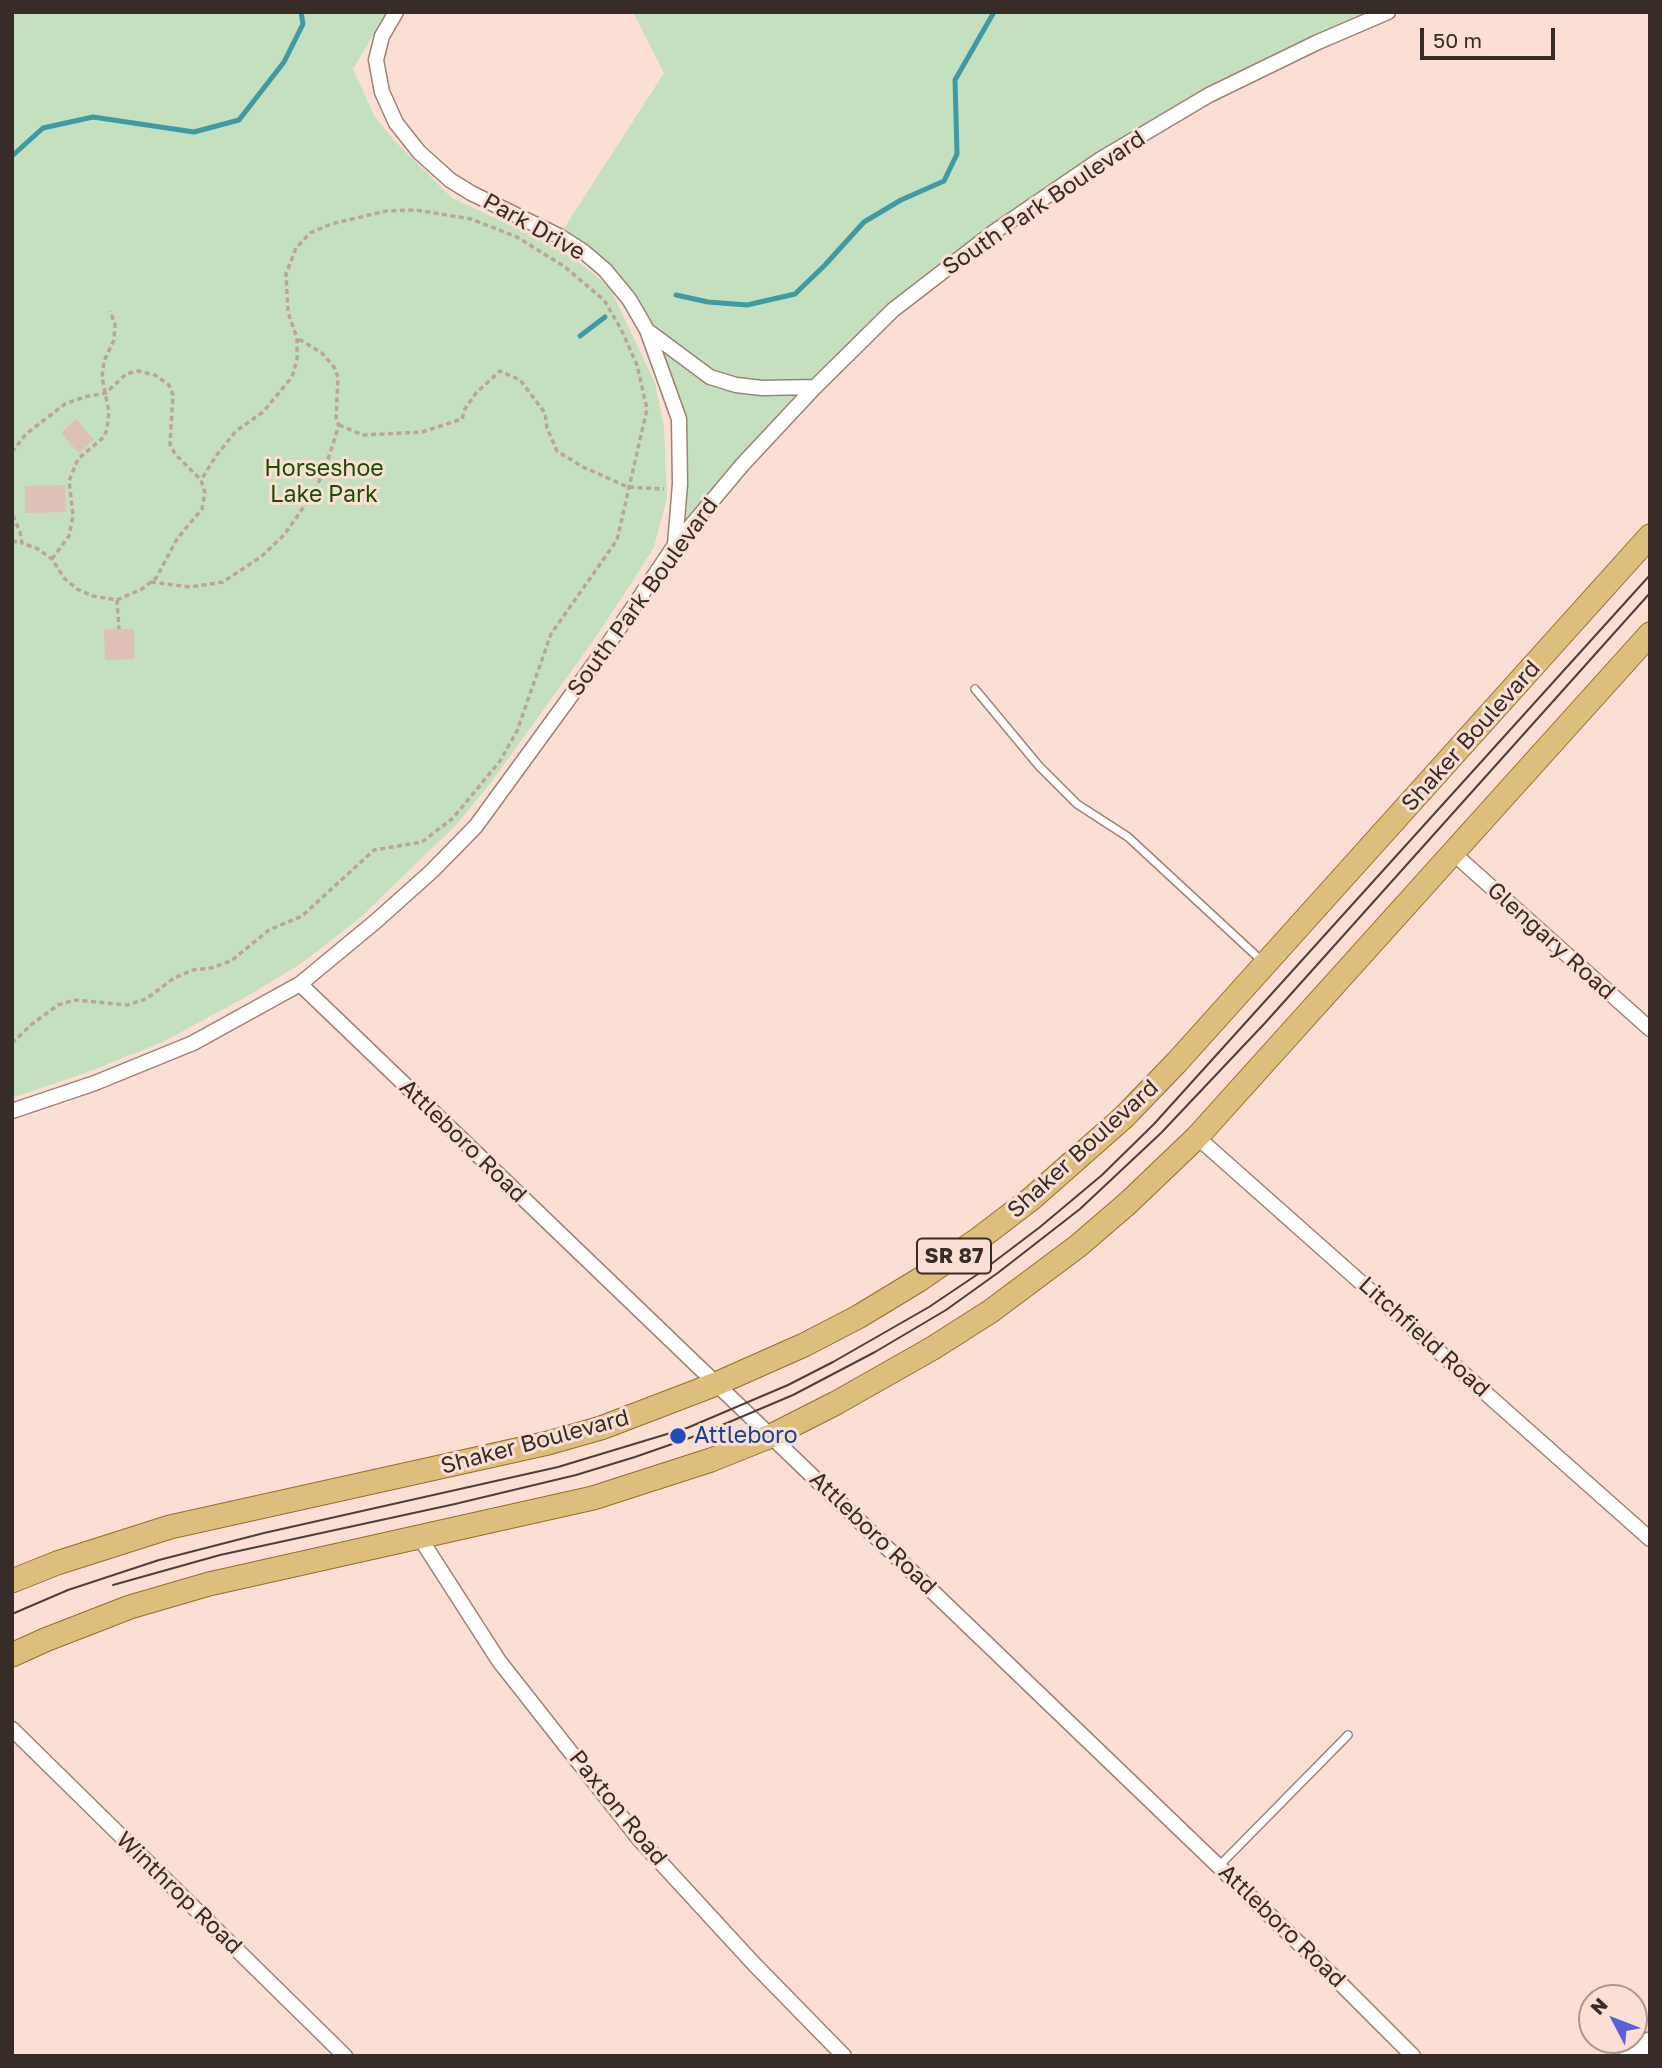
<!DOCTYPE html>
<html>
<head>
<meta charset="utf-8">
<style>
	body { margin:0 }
	#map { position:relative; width:1662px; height:2068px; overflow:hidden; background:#fcdfd4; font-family:"Golos Text",sans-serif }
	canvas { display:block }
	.frame { position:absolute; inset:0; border:14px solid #372c28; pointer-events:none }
	.north { position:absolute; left:1578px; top:1984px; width:70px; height:70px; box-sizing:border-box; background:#fcdfd4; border:2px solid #ad978f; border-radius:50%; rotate:312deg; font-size:19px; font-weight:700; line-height:28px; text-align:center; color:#372c28 }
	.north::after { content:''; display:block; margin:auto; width:24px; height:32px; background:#5861d8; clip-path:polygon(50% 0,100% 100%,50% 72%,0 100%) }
	.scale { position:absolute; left:1420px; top:28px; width:135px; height:32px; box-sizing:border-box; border:4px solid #372c28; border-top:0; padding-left:9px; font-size:21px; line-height:24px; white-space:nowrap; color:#372c28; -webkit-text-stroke:5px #fcdfd4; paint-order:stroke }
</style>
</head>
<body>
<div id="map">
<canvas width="1662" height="2068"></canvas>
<div class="frame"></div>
<div class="north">N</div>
<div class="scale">50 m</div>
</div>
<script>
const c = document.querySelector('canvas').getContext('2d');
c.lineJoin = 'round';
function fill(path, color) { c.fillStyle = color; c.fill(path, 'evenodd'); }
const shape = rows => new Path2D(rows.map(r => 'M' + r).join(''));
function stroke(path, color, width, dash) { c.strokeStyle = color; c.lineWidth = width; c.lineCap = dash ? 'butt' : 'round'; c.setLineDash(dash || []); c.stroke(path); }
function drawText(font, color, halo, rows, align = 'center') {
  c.font = font + ' "Golos Text",sans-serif'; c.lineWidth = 6; c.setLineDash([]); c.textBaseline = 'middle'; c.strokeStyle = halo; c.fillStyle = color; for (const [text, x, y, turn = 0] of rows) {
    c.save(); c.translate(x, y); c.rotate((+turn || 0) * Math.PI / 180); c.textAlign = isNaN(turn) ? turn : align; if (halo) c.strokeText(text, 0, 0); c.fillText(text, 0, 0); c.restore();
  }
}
const green = shape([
	[12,12,387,12,353,69,375,117,393,139,452,198,547,242,584,266,610,288,655,383,664,426,667,498,654,547,636,576,593,641,493,780,457,824,361,917,302,963,251,994,163,1042,85,1073,12,1098],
	[633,12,1388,12,1318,42,1092,165,893,310,675,545,679,419,629,299,559,236,664,73]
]);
const stream = shape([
	[12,156,43,128,93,117,194,132,239,120,284,62,303,24,301,12],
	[676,295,708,302,747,305,795,294,825,265,864,222,901,200,944,181,957,154,955,80,994,12],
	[580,336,605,317]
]);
const building = shape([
	[76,419,94,440,79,453,61,433],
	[65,485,66,512,25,513,25,486],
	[119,629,134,629,135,659,105,660,104,630]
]);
const path = shape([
	[339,425,363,435,422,432,462,419,465,409,476,393,500,371,520,380,545,413,547,428,557,451,583,467,628,487,664,489],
	[12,452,26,434,65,404,84,397,106,393,126,374,138,371,155,375,169,385,173,395,170,444,175,454,201,480,205,493,202,509,177,539,156,578,142,589,117,600,93,596,77,589,64,578,52,559,38,549,22,543,20,532,12,514],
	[12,541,22,543],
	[52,559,69,536,73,516,69,481,78,459,104,437,107,429,109,412,102,377,104,361,114,340,115,324,110,311],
	[151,582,190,587,223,582,262,556,284,535,310,498,324,472,339,425,336,420,338,377,334,367,322,353,297,338],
	[117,600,119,629],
	[12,1043,32,1024,58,1005,75,1000,127,1005,146,999,174,978,193,970,211,968,231,961,269,930,302,916,374,850,422,842,453,818,500,761,517,731,551,634,617,540,647,409,637,365,621,329,604,300,565,267,517,237,471,219,416,210,386,211,331,224,310,233,296,248,286,274,288,312,297,338,297,360,292,377,263,412,236,431,216,456,201,480]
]);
const lane = shape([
	[975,689,1039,766,1077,804,1128,837,1263,962],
	[1219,1866,1348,1735]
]);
const street = shape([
	[396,12,382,36,376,60,382,92,396,123,419,152,450,180,471,193,559,236,584,252,605,270,629,299,647,330,679,419,680,484,675,545],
	[648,331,710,377,736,385,762,388,815,387],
	[1453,853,1650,1029],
	[300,984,1336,1979,1413,2056],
	[12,1111,95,1083,193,1043,300,984,375,922,432,871,476,826,605,649,675,545,743,464,815,387,893,310,994,232,1101,159,1209,95,1318,42,1388,12],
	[1197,1137,1650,1539],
	[420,1538,499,1661,639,1839,754,1964,844,2056],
	[12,1729,345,2056]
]);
const secondary = shape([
	[1630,2056,1650,2043]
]);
const primary = shape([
	[12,1581,57,1563,170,1527,548,1443,601,1428,716,1384,804,1345,858,1317,919,1280,980,1238,1031,1199,1124,1117,1177,1062,1650,536],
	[12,1655,45,1640,130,1607,209,1584,593,1498,711,1460,771,1436,836,1403,933,1348,991,1311,1078,1246,1128,1203,1197,1137,1650,634]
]);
const tram = shape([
	[113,1585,220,1555,455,1504,576,1475,635,1457,701,1434,793,1395,875,1352,946,1310,999,1272,1080,1209,1161,1133,1265,1023,1650,593],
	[12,1614,68,1590,159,1560,264,1533,558,1467,687,1428,788,1385,833,1362,929,1307,978,1274,1040,1227,1102,1175,1154,1124,1650,575]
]);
const markers = [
	[678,1436,9,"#1a4fb4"]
];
const shields = [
	[954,1256,74]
];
const shieldNames = [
	["SR 87",954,1256]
];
const streetNames = [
	["South Park Boulevard",1044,203,-34],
	["Park Drive",534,227,29],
	["South Park Boulevard",643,597,-54],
	["Shaker Boulevard",1471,736,-48],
	["Glengary Road",1551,941,42],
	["Attleboro Road",463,1141,44],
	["Shaker Boulevard",1083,1149,-42],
	["Litchfield Road",1424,1337,42],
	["Shaker Boulevard",535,1442,-15],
	["Attleboro Road",873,1533,44],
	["Paxton Road",618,1808,51],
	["Winthrop Road",179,1893,44],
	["Attleboro Road",1282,1926,44]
];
const parkNames = [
	["Horseshoe",324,469],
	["Lake Park",324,495]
];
const transitNames = [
	["Attleboro",694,1436]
];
fill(green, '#c5e0bf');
stroke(stream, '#3e9aa5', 5);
fill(building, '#ddc1b6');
stroke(lane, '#9d8278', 10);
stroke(street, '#9d8278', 17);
stroke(secondary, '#9d8278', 24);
stroke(primary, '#956e27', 25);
stroke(path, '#bba49c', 3.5, [5, 3.5]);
stroke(lane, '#fff', 7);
stroke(street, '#fff', 14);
stroke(secondary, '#fff', 21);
stroke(primary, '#debe7d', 23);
stroke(tram, '#4d403c', 2);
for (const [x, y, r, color] of markers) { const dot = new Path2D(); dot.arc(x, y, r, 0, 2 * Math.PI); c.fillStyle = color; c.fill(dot); stroke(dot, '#fcdfd4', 2.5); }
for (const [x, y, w] of shields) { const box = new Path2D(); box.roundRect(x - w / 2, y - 17.5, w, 35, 5); c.fillStyle = '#fcdfd4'; c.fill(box); stroke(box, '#372c28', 2); }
drawText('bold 21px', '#372c28', null, shieldNames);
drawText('23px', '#372c28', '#fcdfd4', streetNames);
drawText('23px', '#174f03', '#fcdfd4', parkNames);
drawText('23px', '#164399', '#fcdfd4', transitNames, 'left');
</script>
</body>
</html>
